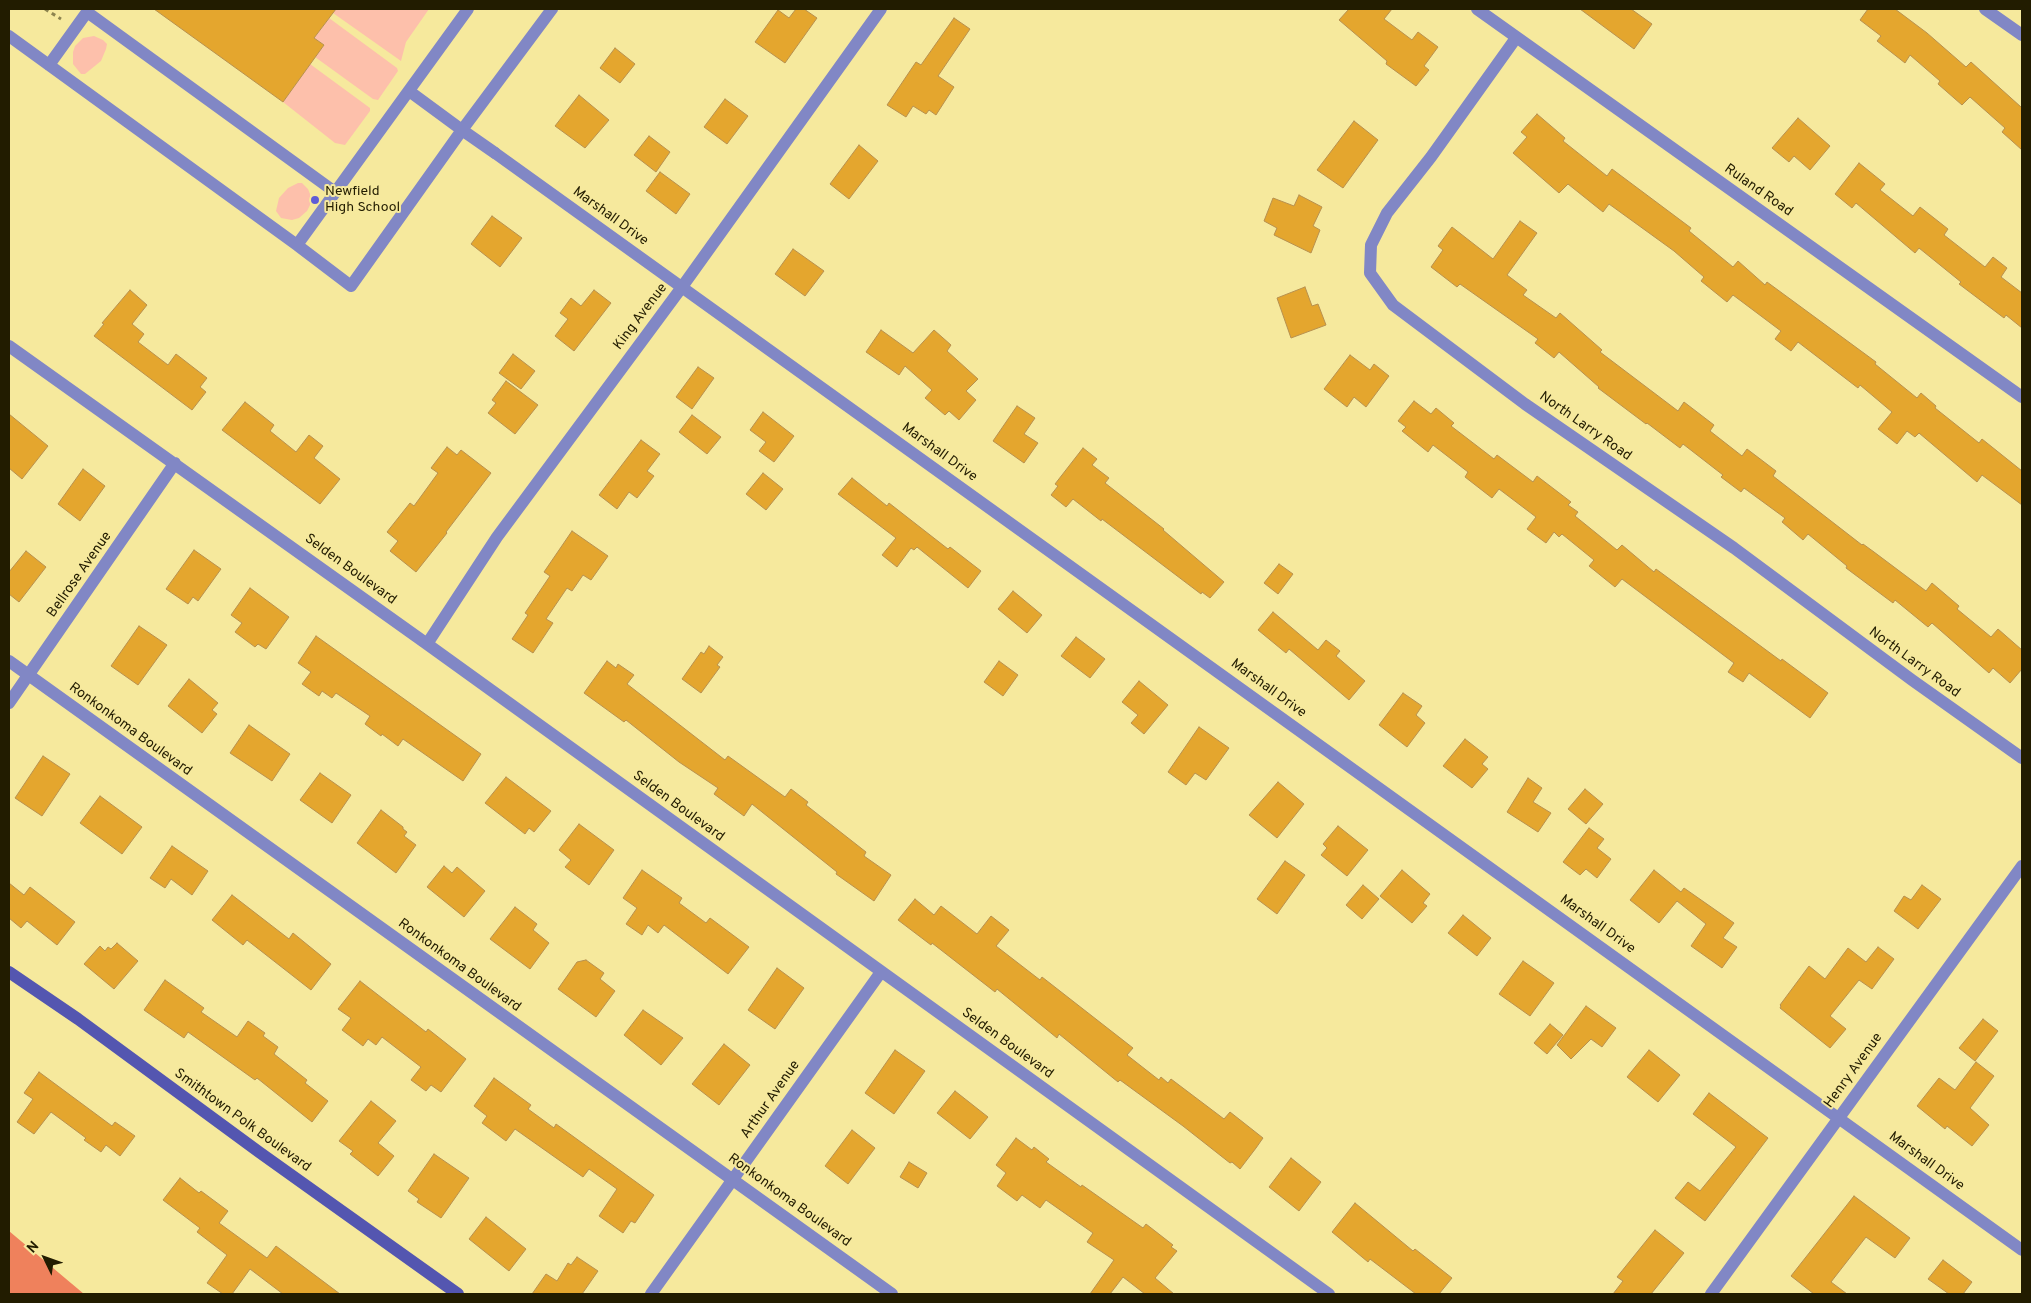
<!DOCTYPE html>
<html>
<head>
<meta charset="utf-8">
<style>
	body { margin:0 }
	#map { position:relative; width:2031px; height:1303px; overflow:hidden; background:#f6e99d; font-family:Overpass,sans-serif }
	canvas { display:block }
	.frame { position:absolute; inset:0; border:10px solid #221c00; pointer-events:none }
	.north { position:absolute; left:20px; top:1233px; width:50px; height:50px; -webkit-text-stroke:4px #f6e99d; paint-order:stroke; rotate:312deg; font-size:14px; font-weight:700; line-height:20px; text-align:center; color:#221c00 }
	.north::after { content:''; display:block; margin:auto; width:18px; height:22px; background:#221c00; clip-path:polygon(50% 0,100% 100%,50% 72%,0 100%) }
</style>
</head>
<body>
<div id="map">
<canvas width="2031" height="1303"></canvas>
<div class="frame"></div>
<div class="north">N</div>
</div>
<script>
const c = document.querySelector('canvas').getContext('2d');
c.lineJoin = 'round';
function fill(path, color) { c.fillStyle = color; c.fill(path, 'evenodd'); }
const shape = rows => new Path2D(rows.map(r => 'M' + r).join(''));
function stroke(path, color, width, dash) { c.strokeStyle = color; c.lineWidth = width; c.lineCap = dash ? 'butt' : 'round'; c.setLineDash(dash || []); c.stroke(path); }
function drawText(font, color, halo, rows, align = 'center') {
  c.font = font + ' Overpass,sans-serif'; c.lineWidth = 4; c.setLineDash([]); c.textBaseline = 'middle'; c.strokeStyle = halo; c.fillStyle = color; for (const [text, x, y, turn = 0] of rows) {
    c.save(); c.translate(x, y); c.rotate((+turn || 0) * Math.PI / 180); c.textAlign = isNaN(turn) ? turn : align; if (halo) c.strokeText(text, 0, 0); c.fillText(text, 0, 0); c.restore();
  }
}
const green = shape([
	[336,9,429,9,406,42,401,61,333,13],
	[329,18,397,68,398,71,378,100,373,99,315,57,324,45,314,38],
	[94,36,103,40,107,44,106,49,101,61,85,74,81,74,73,64,73,52,75,46,83,38],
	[310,64,370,108,370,111,345,145,335,143,283,102],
	[298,183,302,183,308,189,310,194,310,205,307,211,299,218,292,220,281,218,276,211,279,198,288,188]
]);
const forest = shape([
	[9,1231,84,1294,9,1294]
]);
const building = shape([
	[154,9,336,9,314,38,324,45,283,102,154,9],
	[796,9,804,9,817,18,785,63,755,42,778,10,789,18,796,9],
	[1349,9,1392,9,1384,19,1412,40,1418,32,1438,47,1424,66,1429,70,1416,86,1386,64,1387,61,1339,20,1349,9],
	[1580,9,1631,9,1652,24,1634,49,1580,9],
	[1868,9,1895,9,1927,33,1966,67,1971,62,2021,107,2022,105,2022,150,2002,132,2005,128,1970,97,1962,105,1938,84,1940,81,1910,55,1905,63,1877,41,1881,36,1860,20,1868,9],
	[954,18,970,29,938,76,954,87,936,115,929,110,926,114,913,106,906,117,887,105,916,62,921,65,954,18],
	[615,48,635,64,620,83,600,68,615,48],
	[579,95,609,120,585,148,555,126,579,95],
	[725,99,748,116,727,144,704,127,725,99],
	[1537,114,1565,138,1563,141,1607,176,1612,169,1691,228,1689,231,1733,267,1738,261,1765,285,1767,282,1876,362,1875,364,1917,398,1921,393,1936,406,1935,408,1979,443,1982,439,2022,471,2022,505,1982,475,1977,482,1919,433,1915,437,1907,431,1897,444,1878,429,1892,412,1860,385,1858,388,1798,342,1791,351,1775,339,1781,331,1733,295,1727,302,1701,281,1704,277,1674,251,1609,204,1603,212,1568,184,1559,193,1513,153,1527,137,1521,132,1537,114],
	[1798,118,1830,146,1810,170,1794,156,1789,162,1772,148,1798,118],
	[1354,121,1378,140,1343,188,1317,170,1354,121],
	[649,136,670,152,656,172,634,155,649,136],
	[859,145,878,161,849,199,830,184,859,145],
	[1859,163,1885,184,1880,190,1913,216,1920,207,1948,229,1944,235,1985,267,1993,257,2007,268,2001,277,2022,293,2022,328,2006,315,2004,318,1959,284,1961,282,1919,248,1915,253,1856,203,1852,208,1835,194,1859,163],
	[660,172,690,194,676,214,646,191,660,172],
	[1299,195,1322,207,1313,226,1320,230,1311,253,1274,235,1277,228,1264,221,1273,198,1294,206,1299,195],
	[492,216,522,238,500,267,471,244,492,216],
	[1520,221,1537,233,1507,275,1527,290,1523,295,1556,318,1560,313,1602,350,1600,352,1678,411,1684,402,1714,425,1710,431,1742,456,1747,449,1776,471,1773,476,1862,545,1863,544,1874,552,1926,591,1932,583,1959,606,1957,609,1991,637,1998,629,2022,650,2022,669,2010,683,1993,668,1989,673,1932,623,1928,627,1895,600,1893,603,1846,568,1847,566,1808,534,1803,540,1782,522,1785,518,1744,488,1741,492,1721,477,1723,475,1683,444,1680,448,1647,423,1646,424,1598,388,1599,387,1559,352,1554,358,1535,343,1538,339,1460,284,1457,287,1431,267,1443,250,1438,246,1452,227,1493,259,1520,221],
	[793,249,824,271,805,296,775,274,793,249],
	[1305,287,1312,306,1318,304,1326,325,1291,338,1277,298,1305,287],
	[130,290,147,305,132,324,144,334,138,342,168,365,176,354,207,378,200,387,206,392,192,410,94,336,104,324,102,323,130,290],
	[594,290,611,303,574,351,555,336,568,319,560,313,571,298,581,306,594,290],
	[881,330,913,353,934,330,951,345,947,351,978,379,966,391,976,400,959,420,949,411,945,415,925,398,932,390,905,366,899,375,866,352,881,330],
	[513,354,535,371,521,389,499,373,513,354],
	[1350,355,1370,370,1374,364,1389,376,1366,407,1354,397,1347,407,1324,389,1350,355],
	[698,367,714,378,692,409,676,397,698,367],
	[506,381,538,405,515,434,488,413,496,403,492,400,506,381],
	[1414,401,1431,414,1436,408,1454,423,1451,426,1494,459,1497,455,1533,482,1537,476,1571,502,1568,505,1578,512,1575,516,1617,550,1622,545,1654,572,1656,569,1781,661,1782,659,1828,693,1810,718,1749,673,1743,682,1728,672,1734,663,1622,579,1615,587,1589,566,1594,560,1562,534,1559,537,1554,532,1546,543,1527,529,1536,517,1499,489,1492,498,1465,477,1468,472,1433,445,1428,452,1402,431,1406,427,1398,421,1414,401],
	[245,402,274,425,270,431,296,452,309,435,323,446,314,458,340,479,320,504,222,430,245,402],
	[1017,406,1035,418,1024,434,1038,443,1024,463,993,441,1017,406],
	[763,412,794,436,774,462,759,451,766,442,750,430,763,412],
	[9,414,48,446,22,479,9,468,9,414],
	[692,415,721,437,707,454,679,432,692,415],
	[641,440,660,454,647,471,654,476,637,498,629,492,617,509,599,495,641,440],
	[447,447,457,455,461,450,491,473,446,532,447,533,416,572,390,551,398,541,387,532,410,503,414,506,438,473,431,468,447,447],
	[1083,448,1097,459,1092,465,1109,478,1105,483,1164,529,1163,530,1224,582,1210,598,1202,592,1201,594,1102,519,1101,521,1073,499,1066,507,1051,495,1058,486,1055,484,1083,448],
	[83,469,105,486,80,521,58,504,83,469],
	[763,473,783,489,766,510,746,494,763,473],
	[852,478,887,506,889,503,948,549,950,547,981,571,968,588,917,547,914,550,911,548,897,567,882,555,896,538,838,494,852,478],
	[572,531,608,556,591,580,583,575,572,591,567,588,546,619,553,623,533,653,512,639,528,615,525,613,550,576,544,572,572,531],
	[194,550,221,569,198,601,193,597,188,604,166,589,194,550],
	[26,551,46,567,19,602,9,594,9,572,26,551],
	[1279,564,1293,574,1278,594,1264,583,1279,564],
	[250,588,289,617,266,649,258,644,255,647,235,632,242,623,231,615,250,588],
	[1013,591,1042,615,1027,633,998,609,1013,591],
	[1273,612,1318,650,1326,640,1340,651,1336,656,1365,681,1349,700,1289,649,1286,653,1258,630,1273,612],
	[139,626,167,645,138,685,111,666,139,626],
	[316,636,481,754,463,781,403,739,398,746,382,734,381,736,365,724,370,716,336,693,332,698,322,691,319,696,302,684,311,672,298,663,316,636],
	[1076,637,1105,659,1090,678,1061,656,1076,637],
	[709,646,723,657,717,665,720,667,701,693,682,679,701,652,704,654,709,646],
	[607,661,616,668,618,664,634,675,627,684,725,760,728,756,785,797,791,789,808,802,806,805,866,852,864,856,891,875,874,901,836,874,837,872,752,804,744,816,714,794,718,788,679,762,626,720,624,722,584,693,607,661],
	[999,661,1018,675,1003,696,984,682,999,661],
	[189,679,218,703,212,710,217,714,202,733,168,706,189,679],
	[1139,681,1168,705,1144,734,1131,723,1138,715,1122,702,1139,681],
	[1403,693,1422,706,1416,715,1425,723,1407,747,1379,725,1403,693],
	[249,725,290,754,272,781,230,753,249,725],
	[1199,727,1229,748,1206,780,1195,773,1186,785,1168,772,1199,727],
	[1465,739,1488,757,1482,764,1488,769,1472,788,1443,766,1465,739],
	[43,756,70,774,42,816,15,798,43,756],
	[320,773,351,795,332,823,300,800,320,773],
	[506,777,551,811,534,832,529,828,525,834,485,803,506,777],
	[1528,778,1542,788,1533,802,1551,813,1538,832,1507,812,1528,778],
	[1278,782,1304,804,1277,838,1249,815,1278,782],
	[1585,789,1603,804,1586,824,1568,809,1585,789],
	[100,796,142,827,122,854,80,823,100,796],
	[381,810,403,827,403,829,407,832,404,836,416,845,396,873,357,843,381,810],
	[579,824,614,850,589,885,565,867,571,860,559,850,579,824],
	[1338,826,1368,850,1347,876,1321,855,1327,848,1323,844,1338,826],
	[1589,828,1604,839,1597,848,1611,859,1597,878,1586,869,1580,875,1563,862,1589,828],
	[172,846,208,871,192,895,171,879,165,888,150,878,172,846],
	[1285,861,1305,875,1277,914,1257,899,1285,861],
	[444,866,452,873,457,867,485,891,464,917,427,887,444,866],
	[642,870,682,898,679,903,706,923,710,918,749,947,728,974,664,925,658,933,648,925,642,935,626,924,637,908,623,898,642,870],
	[1402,870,1430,894,1423,903,1427,906,1412,923,1380,896,1402,870],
	[1654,870,1681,892,1684,888,1734,923,1723,938,1737,947,1722,968,1691,946,1706,924,1677,901,1659,923,1630,900,1654,870],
	[9,883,24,895,30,887,75,922,57,945,27,921,21,928,9,918,9,883],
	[1363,885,1379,899,1362,919,1346,905,1363,885],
	[1922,885,1941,899,1918,929,1894,911,1904,896,1911,900,1922,885],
	[232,895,289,939,293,933,331,964,311,990,247,940,243,945,212,920,232,895],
	[915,899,934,915,941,906,977,934,991,916,1009,930,996,946,1040,980,1042,977,1133,1048,1127,1055,1159,1080,1161,1077,1168,1083,1171,1079,1224,1119,1230,1112,1263,1138,1256,1148,1240,1169,1232,1162,1230,1163,1183,1126,1120,1080,1118,1082,1059,1034,1057,1038,997,989,995,992,932,943,931,945,898,920,915,899],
	[515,907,537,924,533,930,549,943,530,969,490,939,515,907],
	[1463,915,1491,938,1477,956,1448,933,1463,915],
	[117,943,138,961,114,989,84,964,100,946,105,951,108,947,111,949,117,943],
	[1878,947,1894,959,1872,989,1859,980,1830,1016,1846,1029,1830,1048,1780,1008,1781,1006,1780,1005,1809,966,1825,979,1848,948,1866,962,1878,947],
	[586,960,604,973,600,979,615,991,596,1017,558,989,577,962,586,960],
	[1523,961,1554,983,1530,1016,1499,994,1523,961],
	[777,968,804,988,775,1029,748,1010,777,968],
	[165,980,204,1008,201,1012,237,1037,248,1021,265,1033,263,1036,278,1047,274,1054,307,1080,305,1083,328,1101,312,1122,257,1078,255,1080,188,1032,184,1038,144,1010,165,980],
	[360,981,426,1032,428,1029,466,1059,441,1092,431,1085,426,1091,411,1080,421,1067,382,1037,376,1045,368,1039,363,1046,342,1030,351,1018,338,1009,360,981],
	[1586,1006,1616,1028,1602,1047,1591,1039,1571,1059,1557,1045,1586,1006],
	[643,1010,683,1038,661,1065,624,1035,643,1010],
	[1983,1019,1998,1031,1975,1061,1959,1048,1983,1019],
	[1550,1024,1563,1035,1547,1054,1534,1043,1550,1024],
	[724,1044,750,1065,719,1105,692,1084,724,1044],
	[895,1050,925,1071,894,1114,865,1093,895,1050],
	[1649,1050,1680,1075,1658,1102,1627,1077,1649,1050],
	[1976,1062,1994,1076,1970,1108,1989,1125,1972,1146,1947,1126,1945,1129,1917,1106,1939,1078,1955,1090,1976,1062],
	[39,1072,112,1126,115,1122,135,1136,120,1156,106,1145,101,1152,84,1140,86,1138,51,1112,34,1134,17,1122,33,1099,24,1093,39,1072],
	[494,1078,531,1105,528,1109,554,1128,556,1124,654,1195,635,1223,631,1221,623,1233,599,1216,617,1189,589,1169,583,1177,515,1129,506,1141,482,1123,487,1116,474,1106,494,1078],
	[955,1091,988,1117,970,1139,937,1113,955,1091],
	[1709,1093,1768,1138,1705,1221,1675,1198,1688,1182,1700,1191,1736,1147,1693,1114,1709,1093],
	[371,1101,396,1121,378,1143,394,1156,378,1176,350,1154,353,1151,339,1141,371,1101],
	[852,1130,875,1148,848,1184,825,1166,852,1130],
	[1016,1138,1032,1150,1034,1147,1049,1159,1046,1162,1081,1187,1082,1185,1143,1228,1146,1224,1173,1245,1171,1247,1177,1251,1155,1278,1174,1294,1145,1294,1123,1277,1110,1294,1090,1294,1114,1260,1087,1242,1093,1233,1046,1200,1040,1208,1022,1195,1017,1201,997,1186,1006,1173,996,1165,1016,1138],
	[434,1154,469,1178,441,1218,417,1202,419,1199,408,1191,434,1154],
	[1291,1158,1321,1182,1299,1211,1269,1187,1291,1158],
	[909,1162,927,1173,918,1188,900,1177,909,1162],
	[180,1178,199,1193,201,1191,228,1211,219,1223,267,1258,276,1246,340,1294,283,1294,250,1269,232,1294,223,1294,207,1283,227,1255,197,1232,200,1228,163,1200,180,1178],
	[1854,1196,1910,1238,1895,1258,1866,1237,1831,1282,1847,1294,1814,1294,1791,1276,1854,1196],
	[1355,1203,1413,1251,1415,1249,1452,1278,1439,1294,1416,1294,1370,1259,1368,1262,1332,1232,1355,1203],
	[486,1217,526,1249,509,1271,469,1239,486,1217],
	[1655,1230,1684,1253,1651,1294,1613,1294,1623,1281,1617,1277,1655,1230],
	[577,1257,598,1271,582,1294,532,1294,546,1274,557,1281,568,1263,571,1265,577,1257],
	[1943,1260,1972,1282,1963,1294,1949,1294,1928,1279,1943,1260]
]);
const path = shape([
	[45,9,61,19]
]);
const lane = shape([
	[468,9,297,245,351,286,462,130,495,153],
	[9,36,297,245],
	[49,65,87,12,335,192],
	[409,91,462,130,552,9]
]);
const street = shape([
	[1477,9,2022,397],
	[1985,9,2022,35],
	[1516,38,1431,157,1387,213,1371,245,1370,273,1393,305,1525,404,1734,548,1912,680,2022,758],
	[495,153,2022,1250],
	[9,346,427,644,1329,1294],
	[427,644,497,537,682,287,881,9],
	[9,661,892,1294],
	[9,703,175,463],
	[651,1294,881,972],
	[1711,1294,2022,866]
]);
const secondary = shape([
	[9,972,78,1019,259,1152,458,1294]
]);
const markers = [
	[315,200,5,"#5f5dd6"]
];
const streetNames = [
	["Ruland Road",1758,191,35],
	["Marshall Drive",610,217,36],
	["King Avenue",641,317,-53],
	["North Larry Road",1585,427,35],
	["Marshall Drive",939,453,36],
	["Selden Boulevard",350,570,36],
	["Bellrose Avenue",80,575,-55],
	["North Larry Road",1914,663,36],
	["Marshall Drive",1268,689,36],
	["Ronkonkoma Boulevard",130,730,36],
	["Selden Boulevard",678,807,36],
	["Marshall Drive",1597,925,36],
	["Ronkonkoma Boulevard",459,966,36],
	["Selden Boulevard",1007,1044,36],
	["Henry Avenue",1854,1071,-54],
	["Arthur Avenue",771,1100,-55],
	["Smithtown Polk Boulevard",242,1121,36],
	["Marshall Drive",1926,1162,36],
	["Ronkonkoma Boulevard",789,1201,36]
];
const poiNames = [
	["Newfield",325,192],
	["High School",325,208]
];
fill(green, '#fdc0ab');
fill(forest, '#ef815c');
fill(building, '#e4a62e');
stroke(building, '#b7904f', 1);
stroke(path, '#8d844f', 3, [4, 4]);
stroke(lane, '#8187c5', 12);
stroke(street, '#8187c5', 12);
stroke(secondary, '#5456b0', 12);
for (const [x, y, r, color] of markers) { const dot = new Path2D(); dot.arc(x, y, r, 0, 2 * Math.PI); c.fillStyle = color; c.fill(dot); stroke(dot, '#f6e99d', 2); }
drawText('14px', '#221c00', '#f6e99d', streetNames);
drawText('14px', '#221c00', '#f6e99d', poiNames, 'left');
</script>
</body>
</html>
